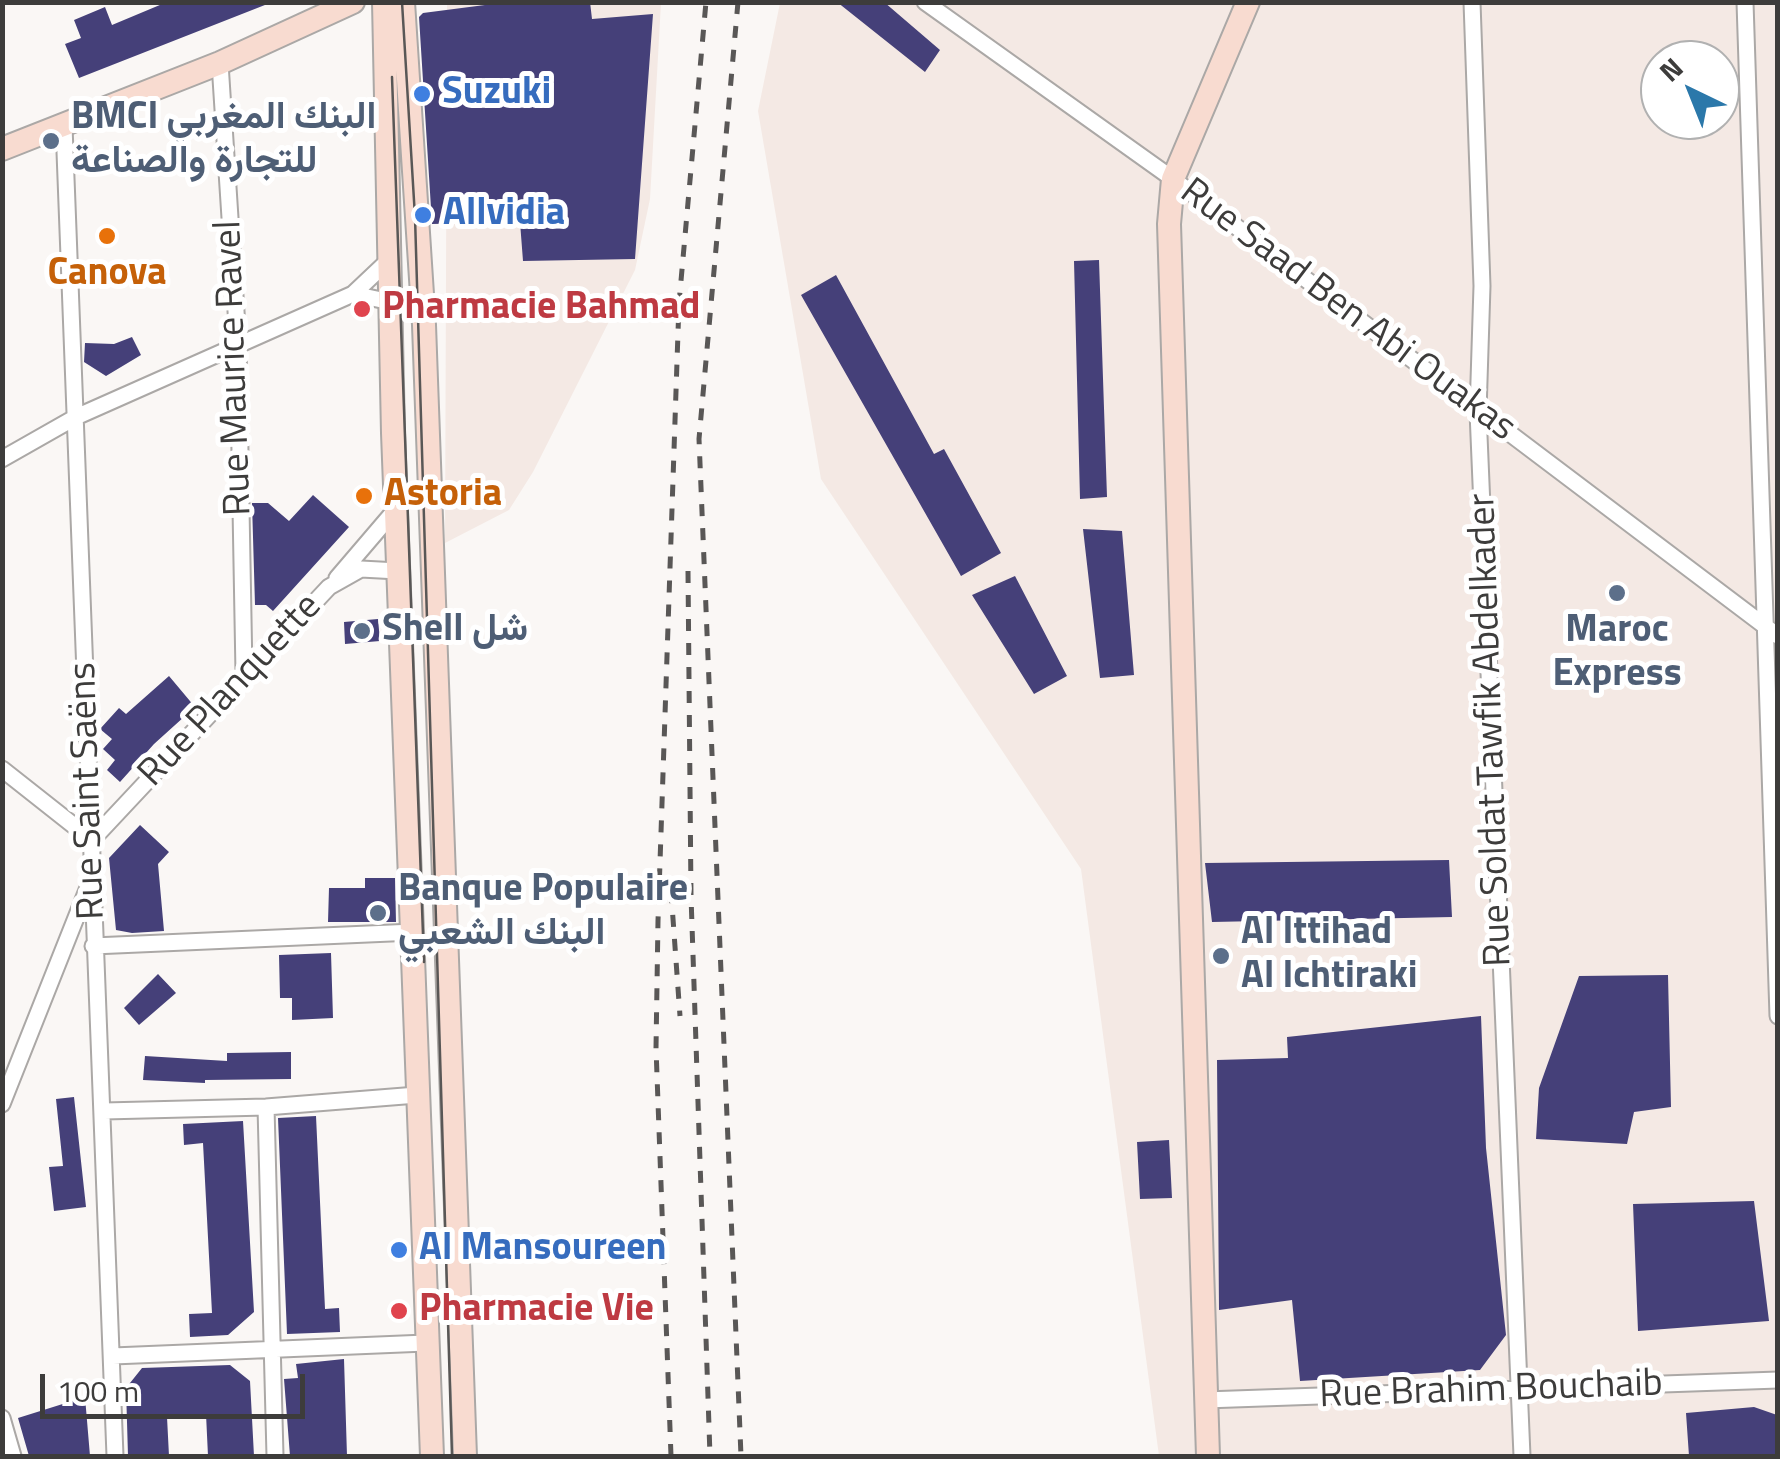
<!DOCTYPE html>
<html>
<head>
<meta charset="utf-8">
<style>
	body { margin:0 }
	#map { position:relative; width:1780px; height:1459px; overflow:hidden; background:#faf7f5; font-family:"Titillium Web",sans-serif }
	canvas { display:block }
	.frame { position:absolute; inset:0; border:5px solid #3d3c3b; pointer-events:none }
	.north { position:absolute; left:1640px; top:40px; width:100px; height:100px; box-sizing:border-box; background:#fff; border:2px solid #b1b1b1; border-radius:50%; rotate:317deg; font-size:28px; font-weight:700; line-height:40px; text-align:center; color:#3d3c3b }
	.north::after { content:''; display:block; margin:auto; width:35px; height:45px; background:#2b78aa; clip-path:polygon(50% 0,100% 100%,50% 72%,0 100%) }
	.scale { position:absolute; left:40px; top:1374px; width:265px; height:45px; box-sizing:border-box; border:5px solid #3d3c3b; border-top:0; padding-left:12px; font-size:30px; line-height:35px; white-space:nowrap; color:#3d3c3b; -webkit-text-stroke:8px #fff; paint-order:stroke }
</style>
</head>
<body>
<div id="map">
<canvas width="1780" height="1459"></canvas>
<div class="frame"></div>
<div class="north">N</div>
<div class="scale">100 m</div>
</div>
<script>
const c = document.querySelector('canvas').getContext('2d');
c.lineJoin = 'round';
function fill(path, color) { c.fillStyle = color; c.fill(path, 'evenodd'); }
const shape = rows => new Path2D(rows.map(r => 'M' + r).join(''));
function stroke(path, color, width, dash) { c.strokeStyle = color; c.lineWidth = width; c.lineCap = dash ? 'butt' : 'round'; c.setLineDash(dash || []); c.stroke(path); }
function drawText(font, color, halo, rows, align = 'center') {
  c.font = font + ' "Titillium Web",Vazirmatn,sans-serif'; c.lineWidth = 10; c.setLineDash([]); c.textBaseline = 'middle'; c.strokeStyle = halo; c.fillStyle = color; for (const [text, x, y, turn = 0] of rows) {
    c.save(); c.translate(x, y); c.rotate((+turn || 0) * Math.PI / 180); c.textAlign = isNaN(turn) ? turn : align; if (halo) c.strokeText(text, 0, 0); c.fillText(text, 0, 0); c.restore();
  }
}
const built = shape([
	[447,3,661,3,650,199,635,270,533,472,509,510,445,543],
	[780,3,1777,3,1777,1456,1159,1456,1081,869,821,479,758,111],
	[1660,60,1720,60,1720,120,1660,120]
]);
const building = shape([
	[167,2,270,3,79,78,65,44,81,38,74,20,105,7,112,25],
	[508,2,590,2,592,19,653,14,635,259,523,261,520,222,432,224,419,17,423,13],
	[837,2,884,2,940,50,925,72],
	[1099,260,1107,497,1080,499,1074,261],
	[836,275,934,454,944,449,1001,553,961,576,801,295],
	[132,337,141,355,106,376,84,362,85,343,114,344],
	[313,495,349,527,273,611,266,605,255,605,252,503,268,503,289,521],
	[1083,529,1122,531,1134,675,1100,678],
	[1015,576,1067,676,1034,694,972,595],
	[378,619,380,641,345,644,344,622],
	[169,676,195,707,154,744,120,782,107,770,115,760,103,749,112,739,100,729,119,708,126,714],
	[140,825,169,852,158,864,164,931,132,933,116,930,109,858],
	[1449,860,1452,917,1212,922,1205,863],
	[365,878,395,878,396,922,328,922,329,888,365,888],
	[331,953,333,1018,292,1020,292,998,280,998,279,955],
	[158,974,176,993,139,1025,124,1008],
	[1668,975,1671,1107,1634,1112,1627,1144,1536,1139,1539,1088,1579,976],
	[1481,1016,1486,1148,1506,1335,1480,1370,1300,1381,1292,1300,1219,1310,1217,1060,1288,1058,1287,1037],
	[291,1052,291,1079,205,1080,205,1083,143,1080,145,1056,227,1061,227,1053],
	[74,1097,86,1207,54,1211,49,1167,63,1166,56,1099],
	[316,1116,325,1309,339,1308,340,1332,287,1334,278,1118],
	[243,1121,254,1312,228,1335,190,1337,189,1314,212,1313,203,1143,184,1145,183,1124],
	[1169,1140,1172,1198,1140,1199,1137,1142],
	[1754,1201,1769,1321,1638,1331,1633,1204],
	[344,1359,347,1456,290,1456,284,1379,298,1378,296,1364],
	[230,1365,250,1381,254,1456,208,1456,206,1414,167,1417,169,1456,128,1456,126,1388,142,1368],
	[85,1397,90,1456,29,1456,18,1418],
	[1754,1407,1777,1415,1776,1456,1689,1456,1686,1413]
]);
const street = shape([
	[925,2,1173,179,1778,636],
	[1472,2,1482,286,1478,412,1522,1456],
	[1745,2,1778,1016],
	[220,63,238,342,244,673],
	[64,126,115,1456],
	[353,294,391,302],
	[2,459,76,417,353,294,389,260],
	[337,578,396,509],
	[2,769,92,840],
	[92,840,329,587,361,569,398,571],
	[93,946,414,932],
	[2,1104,89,885],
	[266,1107,275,1456],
	[104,1111,266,1107,417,1095],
	[113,1356,426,1343],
	[1205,1400,1778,1380],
	[2,1418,13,1456]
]);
const secondary = shape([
	[384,2,393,433,432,1456],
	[403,2,424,325,465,1456],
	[2,149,220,63,353,2],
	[1208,1456,1169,224,1173,179,1248,2]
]);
const tram = shape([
	[402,2,415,217,452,1456],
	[392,77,424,962]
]);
const rail = shape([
	[738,2,699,439,741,1456],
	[688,571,691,896,710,1456],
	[671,891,680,1016],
	[671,1456,656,1048,658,921,679,303,706,2]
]);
const markers = [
	[422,94,10,"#3f7fe0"],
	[51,141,10,"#5c6f8a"],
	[423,215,10,"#3f7fe0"],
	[107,236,10,"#e8710a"],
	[362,309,10,"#e0444e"],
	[364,496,10,"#e8710a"],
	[1617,593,10,"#5c6f8a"],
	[362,631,10,"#5c6f8a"],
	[378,913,10,"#5c6f8a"],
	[1221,956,10,"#5c6f8a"],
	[399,1250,10,"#3f7fe0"],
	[399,1311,10,"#e0444e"]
];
const shopNames = [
	["Suzuki",442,94],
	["Allvidia",443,215],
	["Al Mansoureen",419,1250]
];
const serviceNames = [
	["BMCI البنك المغربي",71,119],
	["للتجارة والصناعة",71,163],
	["Shell شل",382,631],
	["Maroc",1617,632,"center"],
	["Express",1617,676,"center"],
	["Banque Populaire",398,891],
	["البنك الشعبي",398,935],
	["Al Ittihad",1241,934],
	["Al Ichtiraki",1241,978]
];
const foodNames = [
	["Canova",107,275],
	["Astoria",384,496,"left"]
];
const healthNames = [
	["Pharmacie Bahmad",382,309],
	["Pharmacie Vie",419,1311]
];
const streetNames = [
	["Rue Saad Ben Abi Ouakas",1347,311,37],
	["Rue Maurice Ravel",235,368,-92],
	["Rue Planquette",231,691,-47],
	["Rue Soldat Tawfik Abdelkader",1492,730,-92],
	["Rue Saint Saëns",89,791,-92],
	["Rue Brahim Bouchaib",1491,1391,-2]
];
fill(built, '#f4e9e4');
fill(building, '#454079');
stroke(street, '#aba8a6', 19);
stroke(secondary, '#aba8a6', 26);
stroke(street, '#fff', 15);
stroke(secondary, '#f8dbd0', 22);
stroke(tram, '#595756', 2.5);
stroke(rail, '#595756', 5, [12, 12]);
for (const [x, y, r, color] of markers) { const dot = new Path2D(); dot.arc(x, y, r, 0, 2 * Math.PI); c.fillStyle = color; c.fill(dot); stroke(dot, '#fff', 4); }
drawText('bold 38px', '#366cbe', '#fff', shopNames, 'left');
drawText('bold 38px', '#4e5e75', '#fff', serviceNames, 'left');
drawText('bold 38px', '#c56008', '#fff', foodNames);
drawText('bold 38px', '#be3a42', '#fff', healthNames, 'left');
drawText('38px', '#3d3c3b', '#fff', streetNames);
</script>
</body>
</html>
